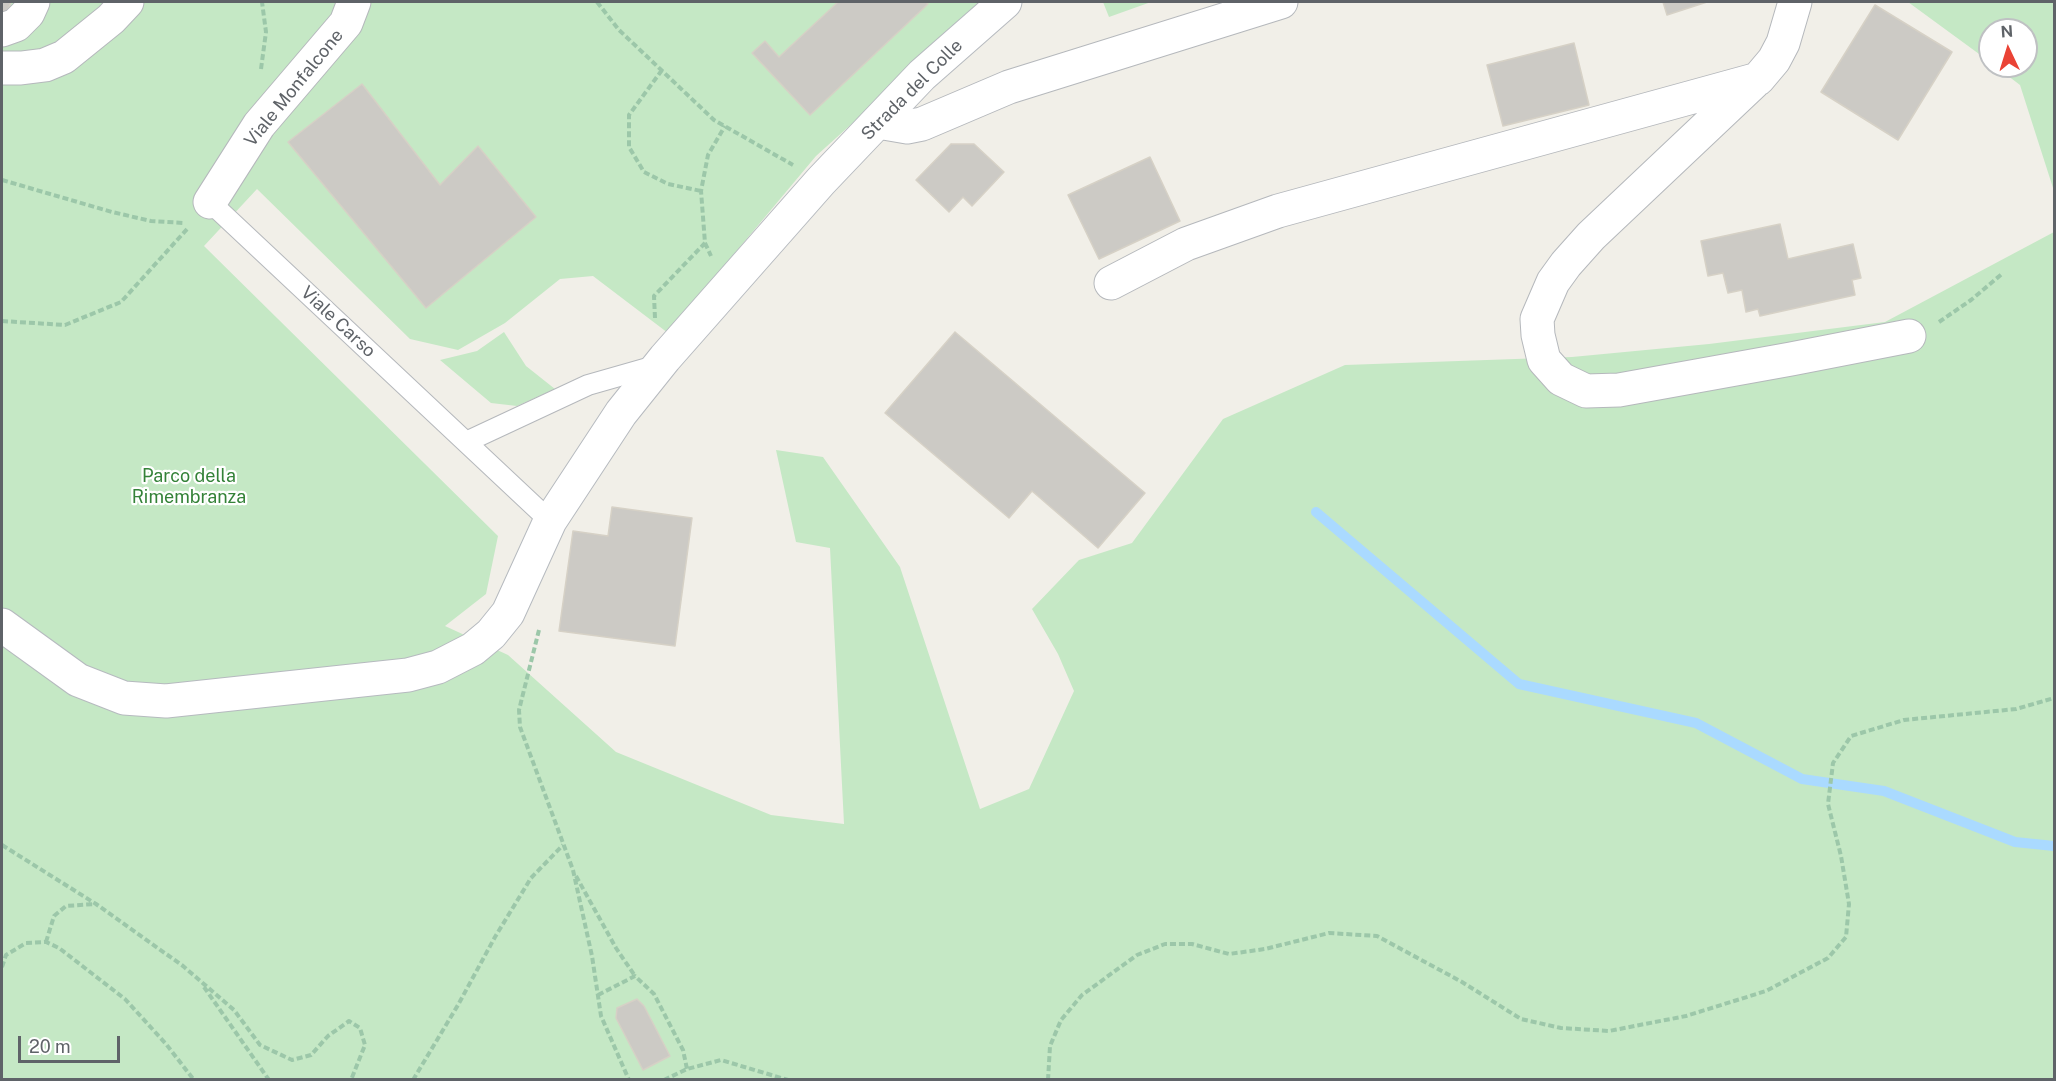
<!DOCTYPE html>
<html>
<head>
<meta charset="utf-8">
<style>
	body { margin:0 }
	#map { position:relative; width:2056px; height:1081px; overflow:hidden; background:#f1efe8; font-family:"Public Sans",sans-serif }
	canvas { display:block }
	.frame { position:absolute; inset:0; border:3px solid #5f6368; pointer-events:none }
	.north { position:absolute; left:1978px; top:18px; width:60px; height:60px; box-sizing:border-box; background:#fff; border:2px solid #bfc1c3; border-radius:50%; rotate:356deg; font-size:16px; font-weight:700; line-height:24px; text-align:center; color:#5f6368 }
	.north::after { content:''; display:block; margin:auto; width:21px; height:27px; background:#ea4335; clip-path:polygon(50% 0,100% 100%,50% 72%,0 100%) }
	.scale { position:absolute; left:18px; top:1036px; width:102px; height:27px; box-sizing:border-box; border:3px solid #5f6368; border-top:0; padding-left:8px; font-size:18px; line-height:21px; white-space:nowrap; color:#5f6368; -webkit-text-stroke:4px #fff; paint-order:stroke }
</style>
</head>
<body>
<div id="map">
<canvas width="2056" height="1081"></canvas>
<div class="frame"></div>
<div class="north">N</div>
<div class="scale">20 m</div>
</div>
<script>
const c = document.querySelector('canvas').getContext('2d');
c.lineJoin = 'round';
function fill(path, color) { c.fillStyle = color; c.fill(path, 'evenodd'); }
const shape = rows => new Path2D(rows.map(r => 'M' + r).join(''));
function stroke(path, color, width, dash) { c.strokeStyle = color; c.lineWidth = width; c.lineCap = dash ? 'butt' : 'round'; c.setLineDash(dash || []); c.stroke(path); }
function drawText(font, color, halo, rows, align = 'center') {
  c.font = font + ' "Public Sans",sans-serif'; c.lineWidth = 4.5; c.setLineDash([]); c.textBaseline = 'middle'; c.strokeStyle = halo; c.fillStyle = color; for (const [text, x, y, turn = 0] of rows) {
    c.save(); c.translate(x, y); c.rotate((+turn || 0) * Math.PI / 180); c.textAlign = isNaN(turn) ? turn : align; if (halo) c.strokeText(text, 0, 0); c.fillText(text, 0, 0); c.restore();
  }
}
const green = shape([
	[2,2,987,2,816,156,668,333,593,276,560,279,505,323,458,350,410,339,257,189,204,246,498,536,486,594,445,626,508,655,616,752,771,815,844,824,830,548,796,542,776,450,823,457,900,567,980,809,1029,789,1074,691,1058,654,1032,609,1079,560,1132,543,1223,419,1345,365,1572,357,1709,344,1885,322,2054,232,2054,1079,2,1080],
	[1103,2,1151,2,1109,17],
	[1908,2,2054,2,2054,191,2020,85,1995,66,2026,66,2026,30,1990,30,1990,62],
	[504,332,526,366,555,389,517,406,491,403,440,360,477,351]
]);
const stream = shape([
	[1316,512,1519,684,1696,723,1802,779,1884,791,2015,842,2054,846]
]);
const building = shape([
	[2,2,11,2,5,19,2,18,2,2],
	[838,2,926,2,928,4,810,115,752,53,765,41,779,57,838,2],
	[1663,2,1707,2,1667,15,1663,2],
	[1875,5,1952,52,1898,140,1821,92,1875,5],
	[1574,43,1589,105,1503,126,1487,65,1574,43],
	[362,84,440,185,478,146,536,217,426,308,288,142,362,84],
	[951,144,974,144,1004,172,972,206,963,197,949,212,916,180,951,144],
	[1150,157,1180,221,1099,259,1068,195,1150,157],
	[1780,224,1788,259,1853,244,1861,278,1852,280,1855,295,1760,316,1758,309,1746,312,1742,290,1728,293,1723,273,1708,276,1701,241,1780,224],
	[955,332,1145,493,1098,548,1032,491,1009,518,885,413,955,332],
	[612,507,692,518,675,646,559,631,573,531,608,536,612,507],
	[637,999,644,1006,670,1056,643,1070,616,1018,617,1008,637,999]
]);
const path = shape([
	[597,2,619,30,714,120,793,165],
	[261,69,266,32,262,2],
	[662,70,629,115,629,147,644,172,668,184,701,191],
	[2,180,112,212,151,221,184,223],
	[705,243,711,256],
	[655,318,654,296,705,243,701,191,708,155,725,126],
	[2,321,65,325,121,302,188,228],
	[1939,322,1971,300,2003,273],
	[539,630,519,710,520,727,573,870,592,956,601,1016,629,1080],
	[2,845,96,904,183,966,234,1010,260,1045,292,1060,311,1055,328,1036,349,1021,360,1028,365,1045,351,1080],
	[576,876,616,948,635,976],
	[46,942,54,916,66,906,95,904],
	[2,967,6,955,26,943,46,942,59,948,125,999,166,1044,194,1080],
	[204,987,269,1080],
	[598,995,635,976,654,994,683,1050,687,1069],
	[413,1080,458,1005,495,937,531,878,563,845],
	[664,1080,687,1069,721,1060,788,1080],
	[1048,1080,1050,1046,1061,1020,1082,995,1137,955,1165,944,1192,944,1229,954,1265,949,1329,933,1377,936,1462,982,1521,1019,1561,1028,1609,1031,1686,1016,1766,991,1828,958,1846,937,1849,904,1841,856,1828,804,1833,763,1851,736,1904,720,2016,709,2054,698]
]);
const lane = shape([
	[210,202,550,521],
	[466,442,588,385,658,365]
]);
const street = shape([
	[2,30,16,25,28,13,33,2],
	[2,68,21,68,45,65,64,57,111,19,127,2],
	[1754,82,1591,236,1566,264,1553,282,1537,319,1538,335,1544,360,1561,379,1586,391,1619,390,1791,359,1909,336],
	[878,122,907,127,922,124,1009,87,1281,2],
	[210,202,259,125,346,23,354,2],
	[1111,283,1186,244,1278,211,1758,79,1774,60,1783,43,1795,2]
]);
const secondary = shape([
	[2,625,78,680,124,698,166,701,408,675,438,667,473,649,491,634,508,613,550,521,621,413,665,358,821,181,922,75,1005,2]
]);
const streetNames = [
	["Viale Monfalcone",294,88,-51],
	["Strada del Colle",912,90,-45],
	["Viale Carso",338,322,43]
];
const parkNames = [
	["Parco della",189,476],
	["Rimembranza",189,497]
];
fill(green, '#c5e8c5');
stroke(stream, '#aadaff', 10);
fill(building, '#cccac5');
stroke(building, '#d6d1c6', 1.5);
stroke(lane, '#b5b8bc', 22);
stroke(street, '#b5b8bc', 35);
stroke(secondary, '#b6babf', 35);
stroke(path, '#9cc7a9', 4, [6, 3]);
stroke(lane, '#fff', 20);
stroke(street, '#fff', 33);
stroke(secondary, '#fff', 33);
drawText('18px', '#5f6368', '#fff', streetNames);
drawText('18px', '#348238', '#fff', parkNames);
</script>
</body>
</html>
